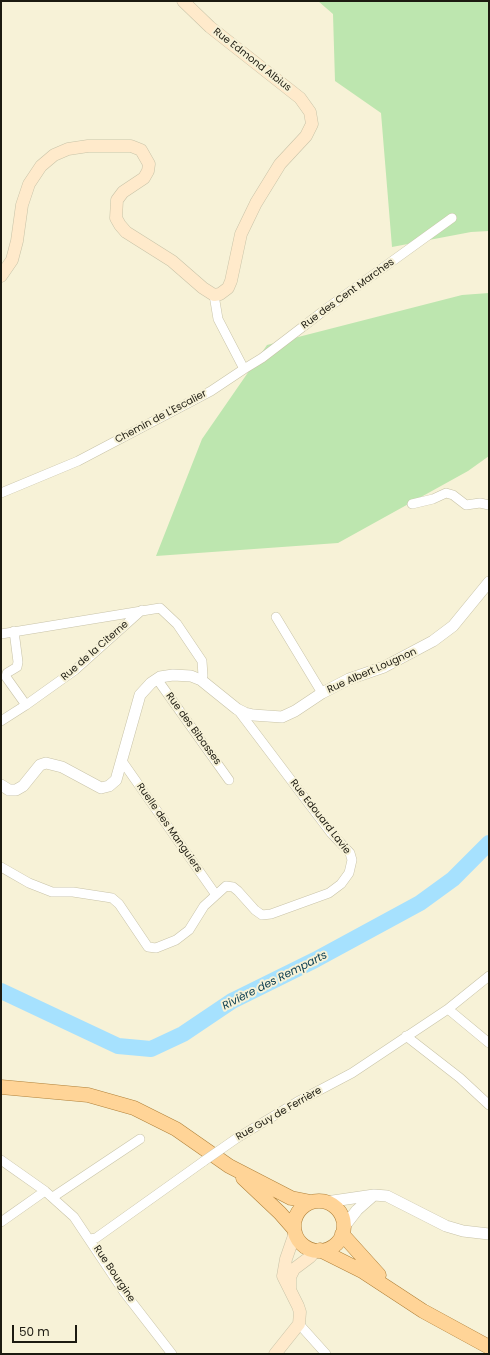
<!DOCTYPE html>
<html>
<head>
<meta charset="utf-8">
<style>
	body { margin:0 }
	#map { position:relative; width:490px; height:1355px; overflow:hidden; background:#f7f2d7; font-family:Poppins,sans-serif }
	canvas { display:block }
	.frame { position:absolute; inset:0; border:2px solid #1c1a10; pointer-events:none }
	.scale { position:absolute; left:12px; top:1325px; width:65px; height:18px; box-sizing:border-box; border:2px solid #1c1a10; border-top:0; padding-left:5px; font-size:12px; line-height:14px; white-space:nowrap; color:#1c1a10; -webkit-text-stroke:3px #f7f2d7; paint-order:stroke }
</style>
</head>
<body>
<div id="map">
<canvas width="490" height="1355"></canvas>
<div class="frame"></div>
<div class="scale">50 m</div>
</div>
<script>
const c = document.querySelector('canvas').getContext('2d');
c.lineJoin = 'round';
function fill(path, color) { c.fillStyle = color; c.fill(path, 'evenodd'); }
const shape = rows => new Path2D(rows.map(r => 'M' + r).join(''));
function stroke(path, color, width, dash) { c.strokeStyle = color; c.lineWidth = width; c.lineCap = dash ? 'butt' : 'round'; c.setLineDash(dash || []); c.stroke(path); }
function drawText(font, color, halo, rows, align = 'center') {
  c.font = font + ' Poppins,sans-serif'; c.lineWidth = 4; c.setLineDash([]); c.textBaseline = 'middle'; c.strokeStyle = halo; c.fillStyle = color; for (const [text, x, y, turn = 0] of rows) {
    c.save(); c.translate(x, y); c.rotate((+turn || 0) * Math.PI / 180); c.textAlign = isNaN(turn) ? turn : align; if (halo) c.strokeText(text, 0, 0); c.fillText(text, 0, 0); c.restore();
  }
}
const green = shape([
	[318,1,489,1,489,231,471,232,392,247,381,113,335,81,333,14],
	[489,293,489,456,468,471,338,543,156,556,202,439,267,345,462,295]
]);
const river = shape([
	[1,991,118,1046,151,1049,183,1034,232,1001,315,960,420,903,453,879,489,843]
]);
const minor = shape([
	[244,369,262,358,326,309,452,218],
	[1,493,78,461,211,391,244,369,218,319,214,295],
	[412,504,433,499,446,493,453,495,466,505,480,503,489,505],
	[276,617,322,693],
	[14,631,18,662,17,667,7,673,6,677,26,705,75,670,142,610],
	[1,634,160,608,177,624,202,661,203,676,201,680],
	[157,679,229,780],
	[1,721,26,705],
	[122,761,216,895],
	[1,867,29,883,52,892,73,892,112,898,119,904,148,947,156,948,176,940,189,930,204,906,226,886,233,887,238,891,255,910,262,915,271,914,329,893,341,884,349,873,352,860,350,853,331,833,238,710],
	[448,1009,489,1043],
	[406,1036,460,1078,489,1105],
	[237,1138,297,1102,352,1073,448,1009,489,976],
	[1,1160,45,1191,74,1217,124,1292,172,1354],
	[53,1197,140,1139],
	[1,1222,45,1191],
	[90,1239,96,1238,204,1161],
	[299,1324,326,1354]
]);
const tertiary = shape([
	[1,785,9,790,16,790,23,786,40,765,46,763,62,767,101,788,109,786,116,780,140,695,151,683,160,677,173,675,191,676,201,680,237,709,245,713,253,715,282,717,295,711,322,693,349,679,384,667,433,641,453,626,489,582],
	[326,1202,374,1195,387,1196,446,1226,463,1231,489,1234],
	[343,1228,357,1210,374,1195]
]);
const secondary = shape([
	[1,276,12,260,17,241,22,205,29,184,41,166,54,155,68,149,88,146,131,146,141,150,149,164,148,171,144,178,123,192,117,200,116,218,120,225,126,232,172,261,203,288,214,295,220,294,228,288,231,281,241,234,256,203,280,164,306,136,312,124,310,112,300,98,210,27,183,1],
	[290,1289,290,1277,294,1269,310,1257,316,1250],
	[275,1354,299,1324,300,1312,298,1306,283,1276,286,1259,295,1233]
]);
const primary = shape([
	[1,1087,88,1095,134,1108,176,1129,229,1166,291,1198,311,1202],
	[243,1178,280,1213,294,1229],
	'294 1226a25 25 0 1 1 50 0a25 25 0 1 1-50 0Z',
	[342,1234,379,1275],
	[320,1250,362,1271,423,1311,489,1347]
]);
const minorBridge = shape([
	[204,1161,237,1138]
]);
const streetNames = [
	["Rue Edmond Albius",252,60,38],
	["Rue des Cent Marches",348,294,-36],
	["Chemin de L'Escalier",161,417,-28],
	["Rue de la Citerne",95,651,-41],
	["Rue Albert Lougnon",372,671,-24],
	["Rue des Bibasses",193,729,54],
	["Rue Edouard Lavie",320,817,52],
	["Ruelle des Manguiers",169,828,55],
	["Rue Guy de Ferrière",279,1114,-30],
	["Rue Bourgine",114,1274,56]
];
const waterNames = [
	["Rivière des Remparts",275,981,-27]
];
fill(green, '#bde6af');
stroke(river, '#a6e1fe', 16);
stroke(minor, '#c8c3a8', 10);
stroke(tertiary, '#c8c3a8', 12);
stroke(secondary, '#c8c3a8', 13);
stroke(primary, '#b0813a', 15);
stroke(minor, '#fff', 9);
stroke(tertiary, '#fff', 11);
stroke(secondary, '#ffeacb', 12);
stroke(primary, '#ffd497', 14);
stroke(minorBridge, '#c8c3a8', 10, []);
stroke(minorBridge, '#fff', 9);
drawText('10px', '#1c1a10', '#f7f2d7', streetNames);
drawText('italic 11px', '#083b4e', '#f7f2d7', waterNames);
</script>
</body>
</html>
